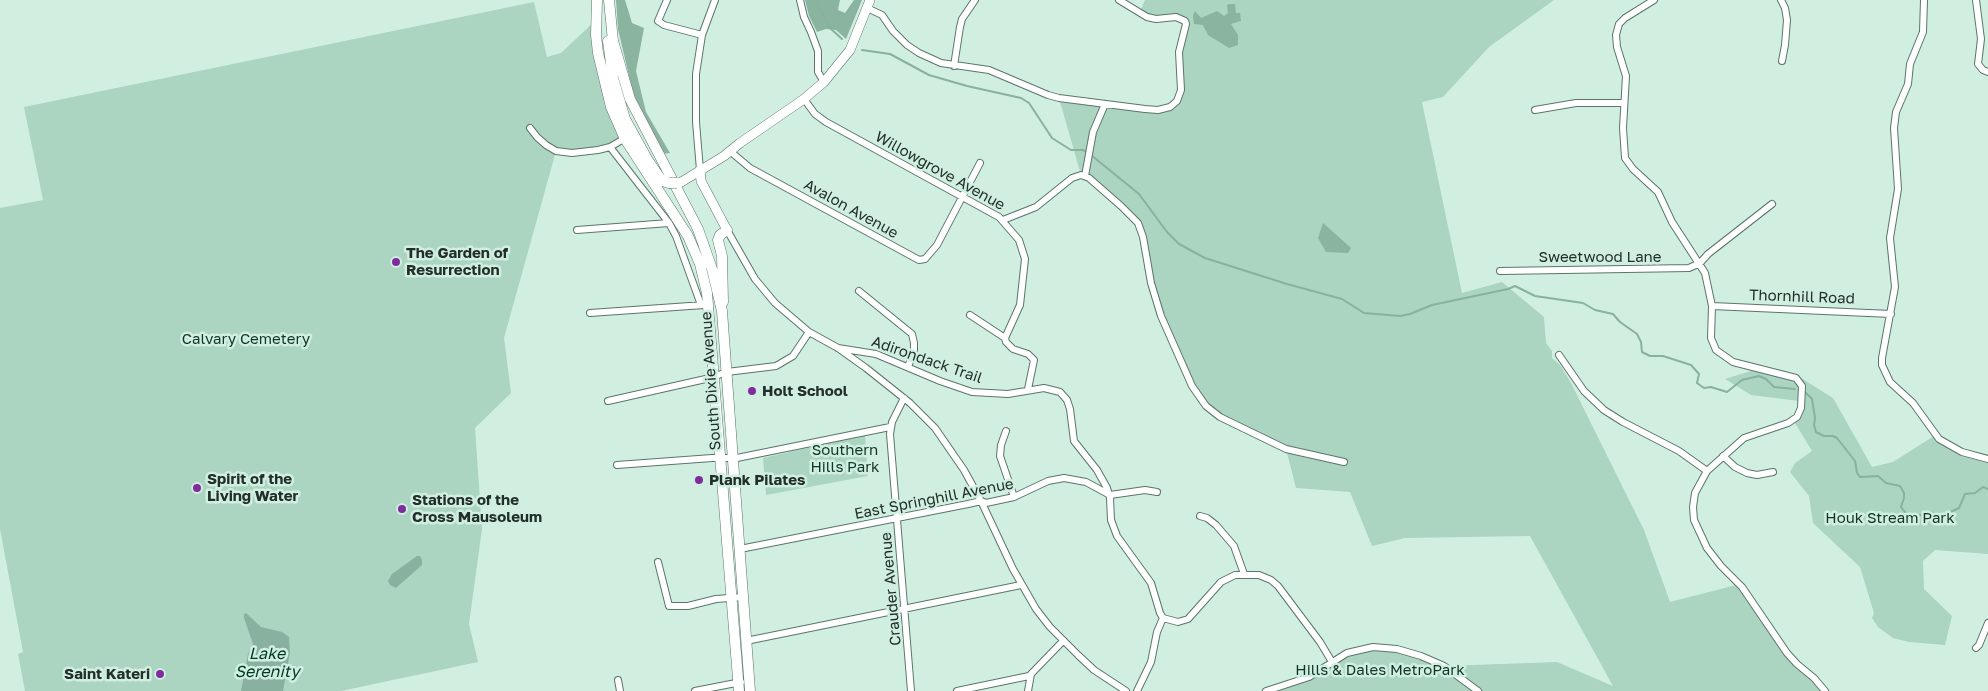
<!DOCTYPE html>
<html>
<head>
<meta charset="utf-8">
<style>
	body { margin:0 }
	canvas { display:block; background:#d0efe0 }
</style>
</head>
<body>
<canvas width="1988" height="691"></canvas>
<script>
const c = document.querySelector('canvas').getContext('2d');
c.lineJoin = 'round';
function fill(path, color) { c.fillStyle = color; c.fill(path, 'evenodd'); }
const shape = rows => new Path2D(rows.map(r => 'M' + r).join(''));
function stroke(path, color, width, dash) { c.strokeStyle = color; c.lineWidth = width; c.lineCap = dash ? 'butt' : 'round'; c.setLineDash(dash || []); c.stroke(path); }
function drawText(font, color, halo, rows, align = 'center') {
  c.font = font + ' "Golos Text",sans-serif'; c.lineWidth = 5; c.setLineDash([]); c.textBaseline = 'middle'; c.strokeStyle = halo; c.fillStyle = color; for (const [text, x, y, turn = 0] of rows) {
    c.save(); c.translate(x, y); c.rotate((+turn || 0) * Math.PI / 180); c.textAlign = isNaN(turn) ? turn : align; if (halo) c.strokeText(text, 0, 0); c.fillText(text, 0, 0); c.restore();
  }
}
const green = shape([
	[1145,0,1554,0,1489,47,1443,97,1422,102,1462,293,1502,282,1544,317,1546,343,1552,351,1552,358,1560,365,1570,381,1644,530,1670,602,1740,584,1787,653,1825,691,1266,691,1301,680,1340,656,1387,647,1445,666,1557,662,1613,686,1530,536,1405,538,1372,546,1350,492,1296,488,1286,449,1220,417,1198,395,1161,316,1146,251,1132,216,1081,175,1059,98,1164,109,1178,99,1179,59,1183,20,1161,19,1139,14],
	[534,2,547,57,561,53,596,20,596,35,625,139,598,150,556,151,504,338,511,393,475,428,482,529,469,624,478,662,341,691,25,691,18,654,23,652,0,529,0,208,43,200,24,107],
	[1754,370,1793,380,1798,386,1799,401,1751,395,1725,379],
	[1801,378,1833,398,1872,467,1893,462,1934,436,1949,449,1962,454,1988,461,1988,554,1935,550,1923,561,1924,589,1952,616,1945,645,1909,642,1893,638,1878,627,1872,618,1874,613,1860,567,1813,523,1809,496,1790,472,1795,463,1812,451,1795,423,1802,413,1805,391],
	[865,435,868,476,766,495,763,458]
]);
const forest = shape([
	[616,0,625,0,632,23,644,28,636,71,646,112,670,153,662,154,635,101,618,29],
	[805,0,840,0,838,10,845,13,854,0,862,0,846,39,836,30,826,29,817,32,809,16],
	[1229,4,1235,4,1236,13,1240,13,1241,21,1231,24,1238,35,1238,45,1229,48,1208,35,1203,25,1194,24,1193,15,1195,11,1201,18,1217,11,1224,16,1228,13,1227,5],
	[1323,223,1351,248,1348,253,1326,252,1318,238]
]);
const water = shape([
	[417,556,420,556,422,560,422,565,396,588,390,585,388,581,392,574],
	[246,613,261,627,282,632,289,637,290,652,283,691,241,691,248,654,253,644,244,618,244,614]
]);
const stream = shape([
	[815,0,830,28,842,39],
	[862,50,890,54,929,75,967,86,1021,98,1029,103,1052,138,1071,150,1083,150,1087,152],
	[1091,155,1139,194,1167,232,1179,244,1205,258,1287,284,1342,299,1364,313,1400,316,1410,314,1432,305,1508,289,1515,286,1535,296,1583,303,1595,310,1613,314,1620,322,1637,334,1641,342,1642,352,1650,356,1663,356,1691,365,1699,374,1697,383,1704,388,1711,387,1727,392,1742,380,1759,376,1766,379,1774,387,1795,389],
	[1806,393,1812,399,1815,418,1814,425,1816,432,1824,436,1833,436,1837,438,1855,461,1857,473,1860,477,1878,476,1886,483,1900,486,1904,493,1904,498,1901,507,1905,512,1914,517,1931,512,1936,515,1944,515,1959,508,1965,494,1975,493,1983,487,1988,489]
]);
const street = shape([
	[667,0,658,21,664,25,702,35],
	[800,0,804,17,811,32,818,51,818,72,824,82],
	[1654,0,1625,18,1619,24,1616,35,1617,47,1626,76,1623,128,1625,158,1633,169,1658,192,1672,222,1705,273,1712,306,1711,338,1716,350,1733,362,1796,378,1802,386,1801,408,1797,417,1788,423,1744,438,1707,471,1695,493,1693,507,1694,520,1707,548,1721,566,1742,587,1787,653,1797,664,1814,678,1825,691],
	[1781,0,1785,8,1787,20,1785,45,1782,61],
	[1924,0,1923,32,1910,64,1908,84,1896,112,1894,128,1898,189,1890,238,1895,287,1882,358,1882,365,1890,382,1913,403,1939,439,1962,452,1988,459],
	[1976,0,1981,39,1978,64,1983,70,1988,72],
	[867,8,882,15,893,31,907,45,919,53,941,63,989,70,1048,95,1059,98,1145,109,1158,110,1170,107,1177,101,1181,90,1179,52,1186,24,1185,21,1176,17,1156,19,1147,17,1119,0],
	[954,66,960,27,962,19,975,0],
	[804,99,815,114,826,122,999,217,1019,240,1025,259,1020,305,1005,338,1006,342,1013,349,1028,354,1034,360,1028,389],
	[1535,110,1576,103,1624,103],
	[530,128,537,137,546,145,556,151,572,153,598,150,610,147,627,137],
	[610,147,669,223,676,236,701,305],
	[731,152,750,168,919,260,925,259,937,245,980,163],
	[700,170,696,122,696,74,702,35,715,0],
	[1085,176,1093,132,1105,104],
	[1003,220,1036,207,1072,178,1081,175,1089,178,1121,206,1138,223,1143,237,1151,283,1161,316,1192,386,1206,406,1220,417,1286,449,1344,462],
	[577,230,669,223],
	[727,230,755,279,775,303,809,332,838,348,866,368,910,403,935,428,964,470,981,501,1013,569,1036,609,1050,627,1078,655,1094,670,1126,691],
	[1500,271,1689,268,1700,263,1708,254,1772,204],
	[859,291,912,334,914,343,914,350,908,367],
	[1712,306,1891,314],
	[590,313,704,305],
	[970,315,1005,338],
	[838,348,876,354,940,381,972,392,1008,394,1044,388,1060,392,1067,400,1070,409,1074,441,1097,470,1107,488,1110,498,1111,520,1117,536,1151,583,1160,613,1163,618,1178,622,1188,619,1221,582,1235,575,1259,575,1271,580,1278,586,1320,642,1332,662],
	[1559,355,1584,391,1604,410,1623,422,1679,451,1707,471],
	[904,398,892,422,890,434,911,691],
	[608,401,710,378,727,372,776,366,793,356,809,332],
	[1006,431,1001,445,1000,456,1014,497],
	[1723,456,1735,467,1747,473,1757,475,1773,472],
	[617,465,712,458,737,458,890,427],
	[1200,516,1207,518,1216,525,1234,546,1244,574],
	[740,549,968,504,981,501,986,503,1014,497,1048,481,1064,478,1086,482,1110,495,1145,490,1157,492],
	[658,562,669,606,688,606,716,599,743,597],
	[746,641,1021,585],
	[1976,648,1979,645,1988,623],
	[618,680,620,691],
	[695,691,741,682],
	[957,691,1029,676],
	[1028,691,1031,674,1063,641],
	[1137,691,1151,662,1157,632,1163,618],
	[1266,691,1309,677,1347,653,1373,647,1397,649,1421,656,1444,666,1478,691]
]);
const secondary = shape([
	[700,170,701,181,727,230],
	[678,184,724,156,740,143,804,99,824,82,850,50,870,0]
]);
const primary = shape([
	[597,0,596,35,598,53,611,107,625,139,688,236,700,264,707,293,739,691],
	[609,0,613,41,630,99,698,229,712,269,722,311,750,691],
	[608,41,613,78,625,119,647,159,662,181,669,183],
	[723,302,722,256,718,240,720,235,727,230]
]);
const primaryBridge = shape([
	[669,183,677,183]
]);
const markers = [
	[396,262,5,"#7f2d9d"],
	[752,391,5,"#7f2d9d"],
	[699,480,5,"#7f2d9d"],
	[197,488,5,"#7f2d9d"],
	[402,509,5,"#7f2d9d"],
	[160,674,5,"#7f2d9d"]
];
const streetNames = [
	["Willowgrove Avenue",940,171,29],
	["Avalon Avenue",851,209,29],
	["Sweetwood Lane",1600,257],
	["Thornhill Road",1802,297,2],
	["Adirondack Trail",927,360,19],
	["South Dixie Avenue",711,381,-94],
	["East Springhill Avenue",934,499,-11],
	["Crauder Avenue",891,589,-95]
];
const poiNames = [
	["The Garden of",406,253],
	["Resurrection",406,270],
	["Holt School",762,391],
	["Spirit of the",207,479],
	["Living Water",207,496],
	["Plank Pilates",709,480],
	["Stations of the",412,500],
	["Cross Mausoleum",412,517],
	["Saint Kateri",150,674,"right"]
];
const parkNames = [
	["Calvary Cemetery",246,339],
	["Southern",845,450],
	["Hills Park",845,467],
	["Houk Stream Park",1890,518],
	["Hills & Dales MetroPark",1380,670]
];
const waterNames = [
	["Lake",267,654],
	["Serenity",267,672]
];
fill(green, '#abd4c1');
fill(forest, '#8ab3a0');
fill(water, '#89b19f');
stroke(stream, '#89b19f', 2);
stroke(street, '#5a766a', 8);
stroke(secondary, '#5a766a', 10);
stroke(primary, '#5a766a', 11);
stroke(street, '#fff', 6);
stroke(secondary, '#fff', 9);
stroke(primary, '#fff', 10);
stroke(primaryBridge, '#5a766a', 11, []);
stroke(primaryBridge, '#fff', 10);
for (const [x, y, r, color] of markers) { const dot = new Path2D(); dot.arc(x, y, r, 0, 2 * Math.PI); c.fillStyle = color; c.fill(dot); stroke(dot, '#d0efe0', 2); }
drawText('15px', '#222e29', '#d0efe0', streetNames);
drawText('bold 15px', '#222e29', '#d0efe0', poiNames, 'left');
drawText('15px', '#113527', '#d0efe0', parkNames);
drawText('italic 16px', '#003826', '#d0efe0', waterNames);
</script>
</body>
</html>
